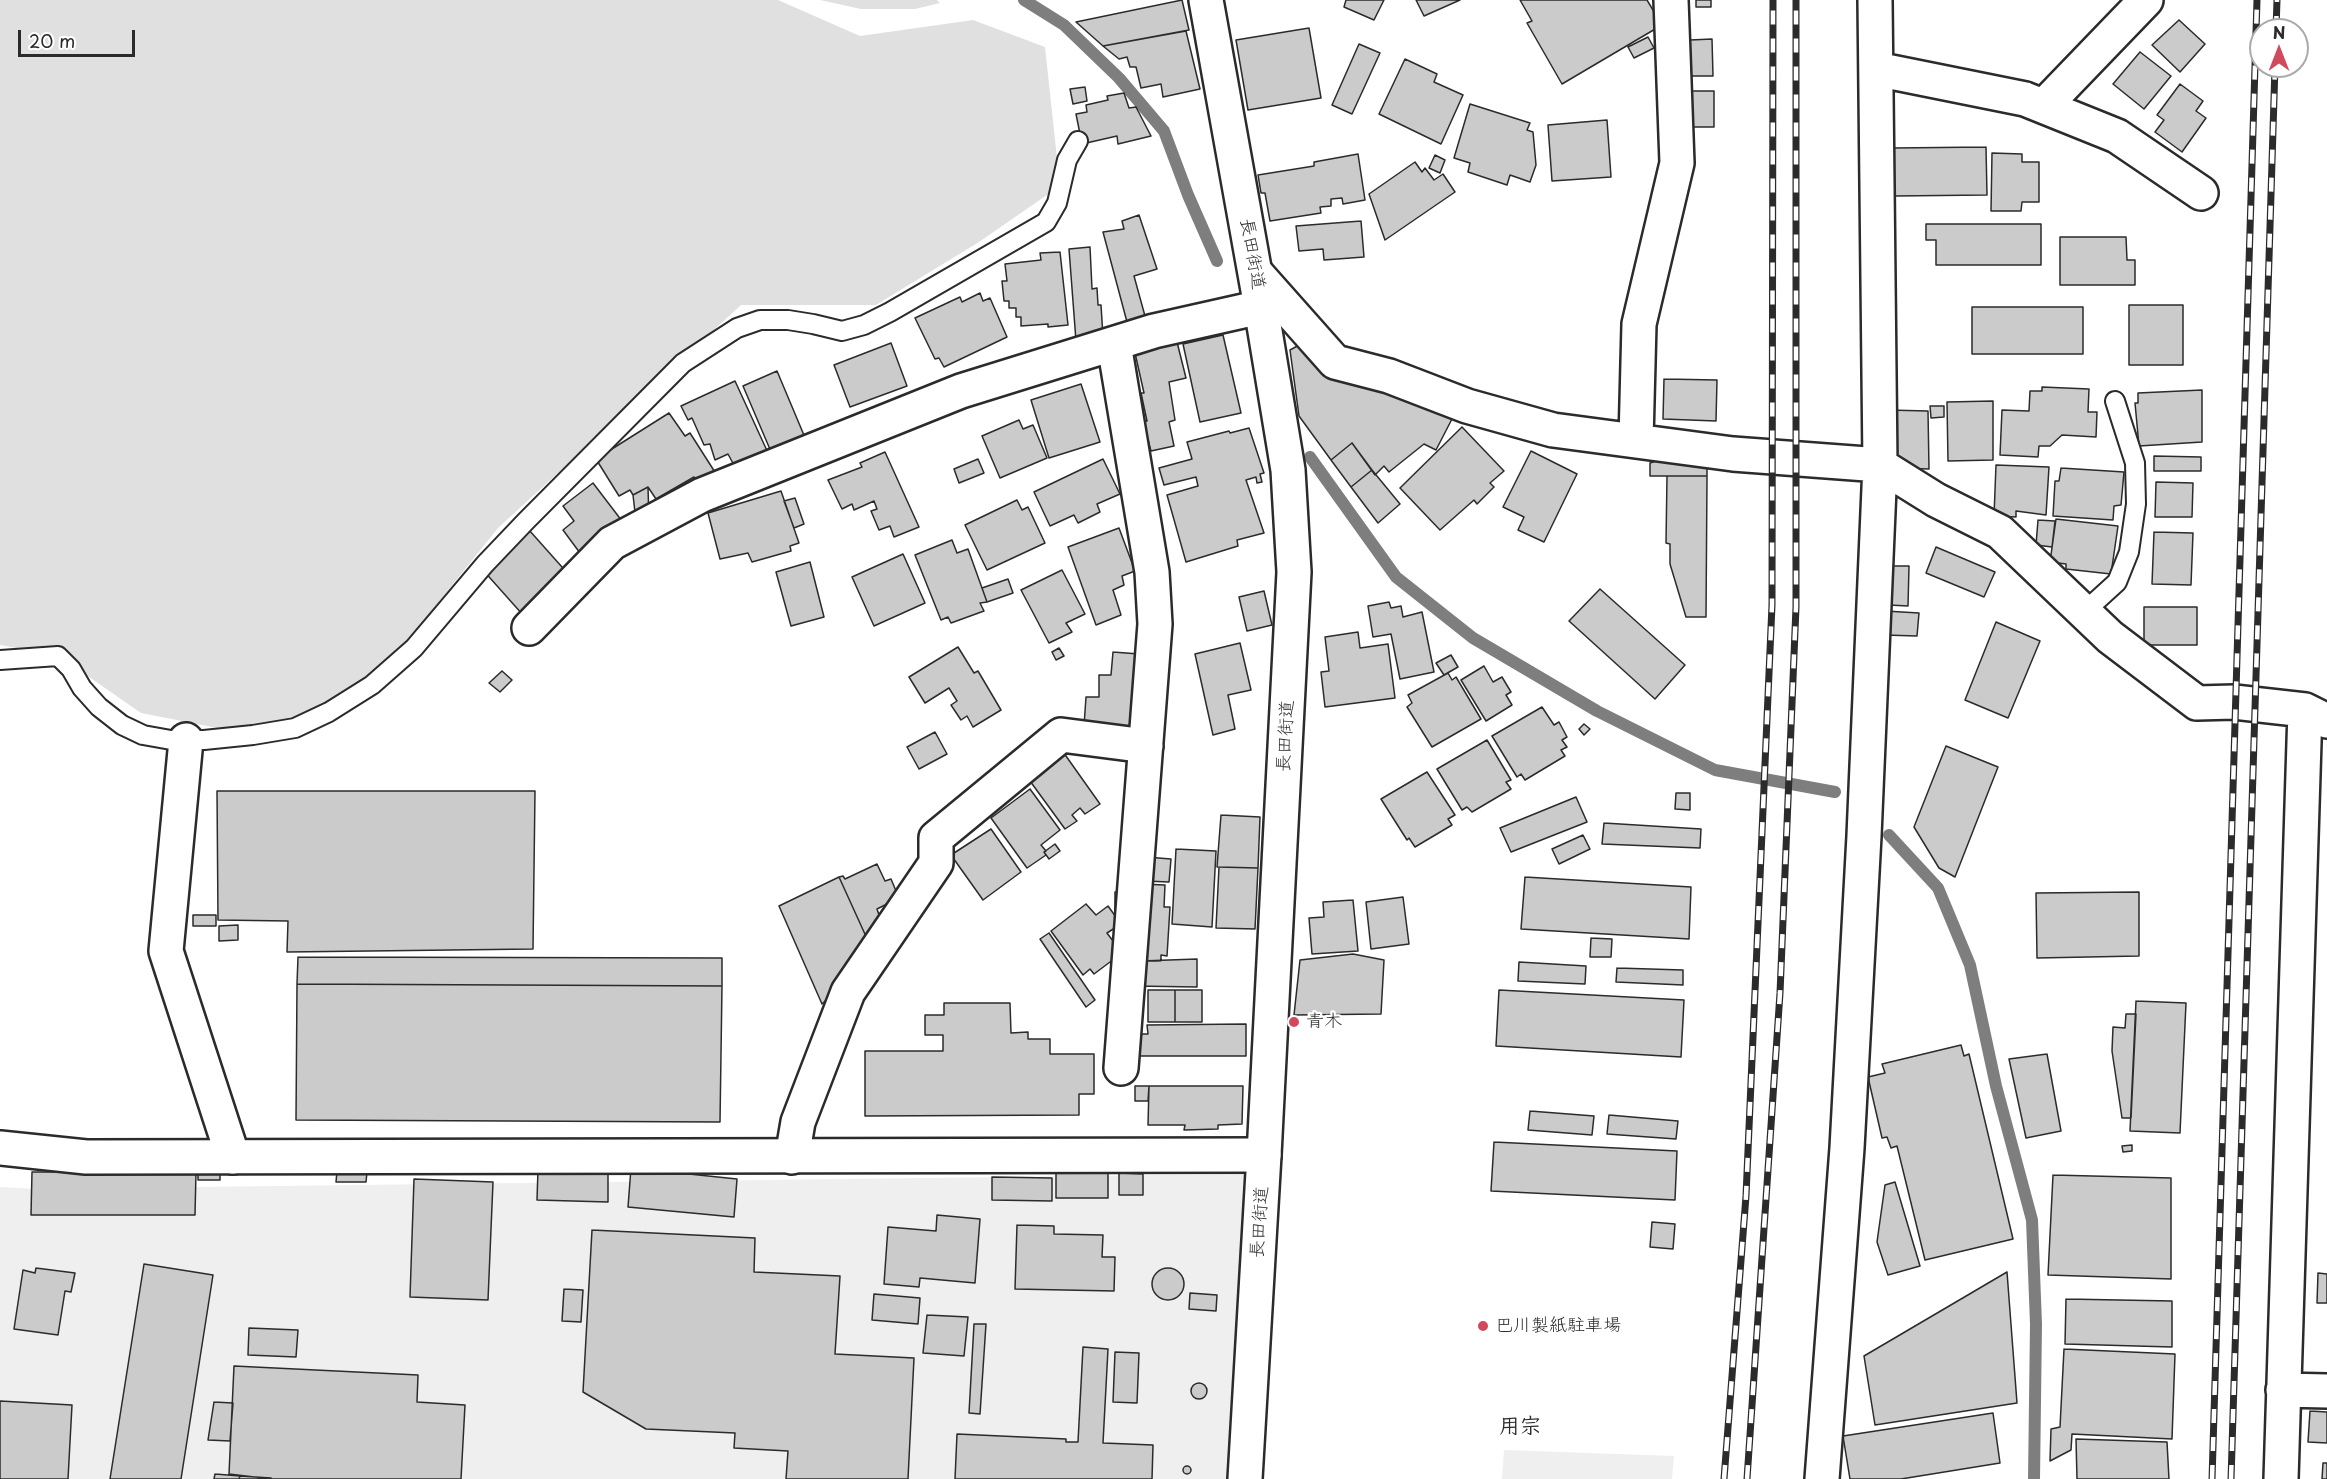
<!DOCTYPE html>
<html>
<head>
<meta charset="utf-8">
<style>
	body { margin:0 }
	#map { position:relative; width:2327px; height:1479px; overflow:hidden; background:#fff; font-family:"Playpen Sans",sans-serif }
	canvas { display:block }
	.north { position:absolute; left:2249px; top:18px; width:60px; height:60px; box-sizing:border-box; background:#fff; border:2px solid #aaa; border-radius:50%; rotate:0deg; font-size:16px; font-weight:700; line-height:24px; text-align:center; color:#2b2b2b }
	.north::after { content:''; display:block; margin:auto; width:21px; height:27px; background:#d1495b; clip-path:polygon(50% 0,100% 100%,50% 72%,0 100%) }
	.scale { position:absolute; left:18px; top:30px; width:117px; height:27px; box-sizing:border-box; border:3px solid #2b2b2b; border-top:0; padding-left:8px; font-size:18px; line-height:21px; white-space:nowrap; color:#2b2b2b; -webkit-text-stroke:4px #fff; paint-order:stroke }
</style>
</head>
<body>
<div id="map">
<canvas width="2327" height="1479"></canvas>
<div class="north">N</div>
<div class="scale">20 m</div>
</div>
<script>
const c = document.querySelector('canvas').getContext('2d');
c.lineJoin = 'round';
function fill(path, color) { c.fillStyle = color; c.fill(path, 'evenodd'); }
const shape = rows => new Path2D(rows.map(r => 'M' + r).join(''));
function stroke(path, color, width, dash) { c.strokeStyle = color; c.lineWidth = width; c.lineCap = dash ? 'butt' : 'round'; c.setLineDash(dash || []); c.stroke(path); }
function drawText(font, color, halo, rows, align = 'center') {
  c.font = font + ' "Playpen Sans","Klee One",sans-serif'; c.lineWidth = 4.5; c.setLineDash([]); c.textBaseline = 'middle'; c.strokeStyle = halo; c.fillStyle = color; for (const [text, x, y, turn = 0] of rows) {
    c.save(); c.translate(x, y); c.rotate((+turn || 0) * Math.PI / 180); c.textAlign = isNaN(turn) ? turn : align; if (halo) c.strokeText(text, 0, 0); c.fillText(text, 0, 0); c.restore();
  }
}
const built = shape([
	[1248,1174,1230,1479,0,1479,0,1187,36,1189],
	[1504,1450,1674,1456,1672,1479,1502,1479]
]);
const green = shape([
	[0,0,778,0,860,36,973,20,1045,47,1060,186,979,242,876,305,741,305,498,528,372,685,253,735,141,713,59,656,0,645],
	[820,0,937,0,940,3,915,9,861,9]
]);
const stream = shape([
	[1024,0,1064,25,1119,78,1164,131,1188,195,1217,261],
	[1310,457,1396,577,1473,638,1597,711,1715,770,1835,792],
	[1889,835,1938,888,1970,965,1996,1086,2032,1220,2036,1324,2034,1479]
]);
const building = shape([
	[1182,0,1189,30,1103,46,1076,22,1182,0],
	[1346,0,1384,0,1374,20,1344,7,1346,0],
	[1416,0,1460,0,1424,16,1416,0],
	[1520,0,1647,0,1662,25,1562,84,1527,23,1532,21,1520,0],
	[1696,0,1711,0,1711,7,1696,7,1696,0],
	[2179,20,2205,44,2180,72,2152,45,2179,20],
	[1309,28,1321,98,1248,110,1236,40,1309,28],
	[1186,31,1200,89,1163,97,1161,84,1141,88,1136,67,1130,67,1127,57,1119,59,1103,46,1186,31],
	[1648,37,1654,48,1634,58,1628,47,1648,37],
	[1712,39,1713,76,1691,76,1690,40,1712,39],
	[1359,44,1380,53,1352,114,1332,105,1359,44],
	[2140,52,2171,76,2144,109,2113,84,2140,52],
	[1405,59,1437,74,1434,82,1463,95,1441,144,1379,114,1405,59],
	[2180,84,2203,101,2196,111,2206,118,2182,152,2155,132,2164,120,2157,115,2180,84],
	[1085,87,1087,101,1073,104,1070,89,1085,87],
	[1692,91,1714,91,1714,127,1692,127,1692,91],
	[1124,93,1129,108,1136,107,1151,136,1118,144,1117,136,1082,144,1076,114,1087,112,1086,105,1108,100,1107,96,1124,93],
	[1470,104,1530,123,1527,130,1533,132,1536,165,1530,182,1510,175,1507,185,1468,172,1470,163,1454,158,1470,104],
	[1607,120,1611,177,1552,181,1548,125,1607,120],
	[1986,147,1987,195,1894,196,1893,148,1986,147],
	[1992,153,2022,154,2022,162,2039,162,2039,202,2022,202,2021,211,1991,211,1992,153],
	[1358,154,1365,200,1343,204,1342,198,1331,199,1331,206,1320,207,1321,213,1270,221,1265,193,1261,193,1258,175,1314,166,1314,162,1358,154],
	[1435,155,1445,160,1440,173,1429,168,1435,155],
	[1415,162,1422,172,1425,168,1434,180,1443,174,1455,192,1385,240,1369,194,1415,162],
	[1139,215,1157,269,1134,276,1145,316,1127,322,1103,232,1124,229,1122,221,1139,215],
	[1361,221,1364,257,1324,260,1323,249,1299,251,1296,226,1361,221],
	[1926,224,2041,224,2041,265,1936,265,1936,240,1926,240,1926,224],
	[2060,237,2126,237,2127,260,2135,260,2135,285,2060,285,2060,237],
	[1090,247,1092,289,1097,288,1098,305,1101,305,1103,337,1076,341,1069,249,1090,247],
	[1060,252,1068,325,1048,327,1048,324,1021,326,1021,317,1016,317,1016,308,1009,308,1009,301,1004,301,1002,281,1007,281,1005,264,1041,260,1040,253,1060,252],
	[980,293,983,301,990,298,1007,337,944,367,939,358,935,359,915,318,960,297,962,302,980,293],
	[2129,305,2183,305,2183,365,2129,365,2129,305],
	[1972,307,2083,307,2083,354,1972,354,1972,307],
	[1223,335,1241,413,1200,422,1183,344,1223,335],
	[1177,342,1186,378,1169,382,1175,420,1169,422,1174,446,1151,451,1143,422,1147,421,1141,393,1144,393,1135,353,1177,342],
	[891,343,907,386,850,407,834,365,891,343],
	[1301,344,1453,417,1436,450,1424,444,1389,472,1384,466,1375,475,1352,443,1331,460,1299,416,1290,350,1301,344],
	[777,371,806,440,772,454,743,386,777,371],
	[1664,379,1717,380,1716,421,1663,419,1664,379],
	[735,381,769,455,736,469,728,454,715,460,710,444,704,445,692,418,688,420,681,406,735,381],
	[1081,384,1100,442,1049,458,1031,400,1081,384],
	[2042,387,2089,389,2088,412,2097,412,2096,437,2062,435,2050,446,2039,446,2038,457,2000,455,2002,410,2029,411,2030,391,2042,391,2042,387],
	[2202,390,2202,442,2139,446,2135,403,2138,403,2138,393,2202,390],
	[1993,401,1993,460,1948,461,1947,402,1993,401],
	[1930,406,1944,406,1944,417,1931,418,1930,406],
	[1887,410,1928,411,1929,469,1896,468,1897,455,1887,455,1887,410],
	[669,413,685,436,690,433,720,480,702,489,694,477,656,499,648,487,633,495,630,490,619,496,596,459,669,413],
	[1019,420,1023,429,1033,425,1047,458,1000,478,982,436,1019,420],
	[1462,427,1504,471,1490,483,1494,487,1477,504,1474,500,1440,530,1400,488,1462,427],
	[1249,428,1264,473,1260,474,1262,482,1257,483,1256,477,1246,480,1264,533,1237,540,1238,546,1186,562,1167,495,1198,486,1196,477,1164,485,1159,468,1192,459,1187,442,1229,431,1230,433,1249,428],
	[1352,443,1372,470,1351,487,1331,460,1352,443],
	[1531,451,1577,474,1544,542,1518,530,1524,517,1503,507,1531,451],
	[885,452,919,527,894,537,890,526,879,530,871,511,877,509,874,501,854,510,852,504,842,509,828,480,862,467,860,463,885,452],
	[2154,456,2201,457,2201,471,2154,471,2154,456],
	[978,459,984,473,959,483,954,469,978,459],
	[1103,459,1120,494,1097,504,1100,512,1078,523,1074,515,1050,526,1034,492,1103,459],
	[1656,461,1707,463,1707,476,1650,476,1650,463,1656,461],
	[1996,465,2049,467,2046,515,2016,511,2016,517,1994,516,1996,465],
	[2061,468,2124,472,2121,505,2114,506,2113,520,2053,516,2055,481,2059,481,2061,468],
	[1372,470,1400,504,1378,523,1351,487,1372,470],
	[1667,476,1707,476,1706,617,1686,617,1670,564,1670,544,1666,543,1667,476],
	[2156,482,2193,483,2192,517,2155,517,2156,482],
	[593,483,622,521,580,553,563,530,574,521,563,506,593,483],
	[648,487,649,521,636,521,633,495,648,487],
	[781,491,799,543,790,546,791,551,752,562,748,553,720,559,708,513,781,491],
	[795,498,804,524,794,528,784,501,795,498],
	[1017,500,1022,510,1028,507,1045,543,987,570,965,525,1017,500],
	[2056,519,2118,526,2111,574,2066,569,2066,564,2050,562,2056,519],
	[2038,520,2055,521,2052,547,2036,545,2038,520],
	[1119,528,1135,571,1122,576,1124,585,1113,590,1121,615,1096,625,1068,547,1119,528],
	[529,530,570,576,523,615,482,569,529,530],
	[2154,532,2193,533,2191,585,2152,584,2154,532],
	[952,540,957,553,968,549,987,602,980,603,984,611,951,623,948,617,941,620,915,555,952,540],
	[1936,547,1995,572,1984,597,1926,573,1936,547],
	[903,554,925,603,874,626,852,577,903,554],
	[810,562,824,617,791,626,776,572,810,562],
	[1890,566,1909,566,1908,606,1889,605,1890,566],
	[1062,570,1085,614,1066,623,1072,632,1049,643,1021,590,1062,570],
	[1008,579,1013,593,987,602,982,588,1008,579],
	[1600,589,1685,665,1655,699,1569,621,1600,589],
	[1264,591,1272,625,1247,631,1239,597,1264,591],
	[1389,602,1391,608,1401,606,1403,617,1422,612,1434,672,1400,679,1391,634,1373,637,1368,606,1389,602],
	[2144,607,2197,607,2197,645,2144,645,2144,607],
	[1885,611,1919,613,1917,636,1884,635,1885,611],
	[1996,622,2040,641,2008,718,1965,700,1996,622],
	[1358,632,1360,648,1388,644,1395,698,1325,707,1321,672,1329,671,1325,637,1358,632],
	[1240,643,1251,690,1228,695,1235,729,1213,735,1195,654,1240,643],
	[958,647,974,673,978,671,1001,710,973,727,967,716,961,720,951,705,957,701,949,688,925,703,909,677,958,647],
	[1059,648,1064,656,1056,660,1052,652,1059,648],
	[1113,652,1139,654,1134,730,1084,726,1086,697,1099,697,1099,675,1111,675,1113,652],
	[1451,655,1458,667,1444,675,1436,663,1451,655],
	[1484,666,1493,682,1502,677,1511,692,1506,695,1512,705,1486,721,1461,680,1484,666],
	[502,671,512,680,500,692,489,683,502,671],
	[1448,673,1452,680,1456,677,1481,719,1432,747,1407,707,1412,703,1408,695,1448,673],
	[1542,707,1554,725,1559,722,1567,737,1562,740,1567,747,1561,750,1565,756,1525,780,1521,774,1517,777,1492,736,1542,707],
	[1584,724,1590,729,1584,735,1579,729,1584,724],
	[935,732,947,754,919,769,907,747,935,732],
	[1487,740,1511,780,1506,782,1511,789,1472,812,1467,807,1462,810,1437,769,1487,740],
	[1946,746,1998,767,1955,877,1939,868,1914,827,1946,746],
	[1061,749,1100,804,1085,814,1080,808,1072,815,1077,821,1065,829,1030,781,1061,749],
	[1427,772,1455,815,1448,819,1452,825,1415,847,1409,838,1407,840,1381,799,1427,772],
	[1030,789,1060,830,1041,845,1046,851,1044,852,1046,855,1027,868,991,818,1030,789],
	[217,791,535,791,533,949,287,952,288,921,218,920,217,791],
	[1676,793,1690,793,1690,810,1675,809,1676,793],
	[1576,797,1587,822,1511,852,1500,828,1576,797],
	[1221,815,1260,817,1258,868,1217,867,1221,815],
	[1604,823,1701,829,1700,848,1602,844,1604,823],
	[991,829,1021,872,983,900,951,855,991,829],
	[1583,835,1590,849,1559,864,1552,849,1583,835],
	[1055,844,1060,851,1049,859,1044,852,1055,844],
	[1176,849,1216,851,1212,927,1172,924,1176,849],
	[1146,857,1171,859,1169,882,1145,881,1146,857],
	[877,864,885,881,891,879,899,898,877,909,881,921,869,943,839,877,843,876,845,879,877,864],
	[1219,867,1258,868,1255,929,1216,928,1219,867],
	[839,877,869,943,849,979,822,1004,779,906,839,877],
	[1525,877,1691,887,1689,939,1521,929,1525,877],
	[1141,884,1165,885,1164,907,1170,907,1167,956,1161,955,1161,961,1141,961,1141,884],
	[1123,891,1122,914,1115,914,1115,892,1123,891],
	[2139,892,2139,956,2037,958,2036,893,2139,892],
	[1403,897,1409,944,1371,949,1366,902,1403,897],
	[1353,900,1358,951,1312,954,1309,918,1324,917,1323,902,1353,900],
	[1086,904,1096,915,1108,906,1121,924,1107,933,1122,953,1094,974,1090,969,1083,975,1051,931,1086,904],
	[193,915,216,915,216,926,193,926,193,915],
	[238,925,238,940,219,941,219,926,238,925],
	[1049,933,1095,1000,1086,1007,1040,939,1049,933],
	[1591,938,1612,939,1611,957,1590,957,1591,938],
	[1353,954,1384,960,1381,1014,1294,1015,1300,960,1353,954],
	[298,957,722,958,722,986,297,984,298,957],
	[1197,959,1197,987,1134,986,1141,961,1197,959],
	[1519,962,1586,966,1585,984,1518,981,1519,962],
	[1617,968,1683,970,1683,985,1616,982,1617,968],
	[297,984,722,986,720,1122,296,1120,297,984],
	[1148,990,1175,990,1175,1022,1148,1022,1148,990],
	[1175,990,1202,990,1202,1022,1175,1022,1175,990],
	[1499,990,1684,1000,1681,1057,1496,1046,1499,990],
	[2136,1001,2186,1003,2180,1133,2130,1131,2136,1001],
	[944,1003,1010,1003,1011,1033,1028,1032,1028,1039,1050,1039,1050,1054,1094,1054,1094,1094,1079,1094,1079,1115,865,1116,865,1051,943,1051,943,1035,925,1035,925,1015,944,1015,944,1003],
	[2126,1014,2136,1014,2131,1118,2122,1118,2112,1051,2113,1027,2125,1028,2126,1014],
	[1246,1024,1246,1056,1134,1056,1133,1034,1148,1034,1147,1025,1246,1024],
	[1961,1045,1964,1056,1969,1054,2013,1239,1925,1260,1897,1146,1891,1148,1887,1137,1882,1138,1868,1077,1885,1073,1882,1064,1961,1045],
	[2047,1054,2061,1131,2026,1138,2009,1059,2047,1054],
	[1135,1086,1149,1086,1148,1101,1135,1101,1135,1086],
	[1149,1086,1243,1086,1242,1124,1218,1125,1218,1129,1184,1130,1185,1125,1148,1125,1149,1086],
	[1530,1111,1594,1116,1592,1135,1528,1130,1530,1111],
	[1609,1115,1678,1121,1676,1139,1607,1134,1609,1115],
	[1494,1142,1677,1151,1675,1200,1491,1191,1494,1142],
	[2132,1145,2132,1151,2123,1152,2122,1146,2132,1145],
	[198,1167,220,1167,220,1180,198,1180,198,1167],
	[631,1168,737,1179,734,1217,628,1207,631,1168],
	[538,1169,608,1171,608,1202,537,1200,538,1169],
	[337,1171,367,1172,366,1182,336,1182,337,1171],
	[32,1172,196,1172,195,1215,31,1215,32,1172],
	[1056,1172,1108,1173,1108,1198,1056,1198,1056,1172],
	[1119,1173,1143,1174,1143,1195,1119,1195,1119,1173],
	[2053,1175,2171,1178,2171,1279,2048,1275,2053,1175],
	[992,1177,1052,1178,1052,1201,992,1200,992,1177],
	[414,1179,493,1182,488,1300,410,1297,414,1179],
	[1895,1182,1920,1266,1888,1275,1877,1242,1885,1185,1895,1182],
	[937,1215,980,1219,975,1283,920,1278,919,1287,884,1284,888,1227,936,1231,937,1215],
	[1652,1222,1675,1224,1673,1249,1650,1247,1652,1222],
	[1017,1225,1054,1226,1054,1234,1103,1235,1102,1257,1115,1257,1114,1291,1015,1289,1017,1225],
	[592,1230,755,1238,754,1272,840,1276,835,1354,914,1358,908,1479,786,1479,788,1451,734,1448,735,1433,646,1429,583,1392,592,1230],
	[144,1264,213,1275,181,1479,110,1479,144,1264],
	[36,1268,75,1273,71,1292,65,1291,58,1335,14,1329,23,1270,35,1273,36,1268],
	'1152 1284a16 16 0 1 1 32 0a16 16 0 1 1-32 0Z',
	[2007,1272,2017,1403,1875,1425,1864,1356,2007,1272],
	[2318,1273,2327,1274,2327,1303,2317,1303,2318,1273],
	[564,1289,583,1290,581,1322,562,1321,564,1289],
	[1190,1293,1217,1295,1216,1311,1189,1309,1190,1293],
	[874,1294,920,1298,918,1324,872,1320,874,1294],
	[2066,1299,2172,1301,2172,1347,2065,1344,2066,1299],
	[927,1315,968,1317,964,1356,923,1353,927,1315],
	[974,1324,986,1324,980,1414,969,1413,974,1324],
	[249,1328,298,1330,296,1357,248,1355,249,1328],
	[1083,1347,1108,1349,1103,1443,1153,1445,1152,1479,955,1479,957,1434,1066,1439,1066,1442,1078,1442,1083,1347],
	[2064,1349,2175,1354,2172,1439,2072,1434,2071,1450,2050,1461,2051,1429,2060,1427,2064,1349],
	[1115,1352,1139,1353,1137,1403,1113,1402,1115,1352],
	[234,1366,418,1375,417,1402,465,1405,461,1479,271,1479,229,1474,234,1366],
	'1191 1391a8 8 0 1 1 16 0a8 8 0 1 1-16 0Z',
	[0,1401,72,1405,68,1479,0,1479,0,1401],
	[214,1402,233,1403,230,1441,208,1440,214,1402],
	[2310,1411,2327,1412,2327,1443,2308,1442,2310,1411],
	[1993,1413,2000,1463,1901,1479,1850,1479,1843,1436,1993,1413],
	[2076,1439,2167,1442,2169,1479,2077,1479,2076,1439],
	[2323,1463,2327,1463,2327,1479,2322,1479,2323,1463],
	'1183 1470a4 4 0 1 1 8 0a4 4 0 1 1-8 0Z',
	[215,1474,240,1476,239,1479,214,1479,215,1474],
	[240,1476,271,1478,271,1479,239,1479,240,1476]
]);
const service = shape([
	[2083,613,2117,582,2129,552,2136,504,2135,463,2115,401],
	[0,660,58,656,71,669,82,688,99,707,122,725,143,735,171,740,204,740,253,735,295,728,329,712,372,685,414,648,485,564,526,521,683,363,737,328,760,320,788,320,813,324,842,331,864,325,890,312,1046,222,1057,203,1067,160,1078,141]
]);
const minor = shape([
	[1876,69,2025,99,2117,136,2201,193],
	[2044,106,2146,0],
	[1256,273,1335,362,1389,376,1467,406,1553,430,1733,454,1880,465,1936,500,2000,532,2110,637,2197,703,2234,702,2305,710,2327,721],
	[1114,344,1152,572,1155,624,1121,1068],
	[1636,440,1639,324,1677,163,1671,0],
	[529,628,612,543,702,495,961,391,1154,331,1261,307],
	[186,740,166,951,233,1157],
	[792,1157,798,1122,848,992,936,863,936,838,1061,735,1146,746],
	[2283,1390,2327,1391],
	[1822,1479,1847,1148,1864,836,1880,465,1875,0],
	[2281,1479,2305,710]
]);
const tertiary = shape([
	[0,1148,86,1157,1264,1155]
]);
const secondary = shape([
	[1206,0,1261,307,1288,470,1294,572,1264,1155,1245,1479]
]);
const rail = shape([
	[2276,30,2277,0],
	[1724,1479,1746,1196,1772,605,1773,0],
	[1747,1479,1780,993,1796,607,1796,0],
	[2212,1479,2257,0],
	[2231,1479,2275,66]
]);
const markers = [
	[1294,1022,6,"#d1495b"],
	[1483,1326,6,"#d1495b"]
];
const streetNames = [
	["長田街道",1252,254,80],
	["長田街道",1286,736,-87],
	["長田街道",1260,1222,-86]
];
const poiNames = [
	["青木",1306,1022],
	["巴川製紙駐車場",1495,1326]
];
const quarterNames = [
	["用宗",1520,1427]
];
fill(built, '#efefef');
fill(green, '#e0e0e0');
stroke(stream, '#7e7e7e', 12);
fill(building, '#cbcbcb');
stroke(building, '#2b2b2b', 1.5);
stroke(service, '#2b2b2b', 22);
stroke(minor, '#2b2b2b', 38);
stroke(tertiary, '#2b2b2b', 38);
stroke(secondary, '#2b2b2b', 38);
stroke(service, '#fff', 18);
stroke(minor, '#fff', 33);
stroke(tertiary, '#fff', 33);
stroke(secondary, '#fff', 33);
stroke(rail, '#2b2b2b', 7);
stroke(rail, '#fff', 4.5, [14]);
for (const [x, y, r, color] of markers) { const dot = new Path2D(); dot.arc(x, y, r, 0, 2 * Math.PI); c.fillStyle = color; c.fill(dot); stroke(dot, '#fff', 2); }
drawText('18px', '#2b2b2b', '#fff', streetNames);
drawText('18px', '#2b2b2b', '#fff', poiNames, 'left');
drawText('bold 21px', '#2b2b2b', '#fff', quarterNames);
</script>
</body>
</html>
